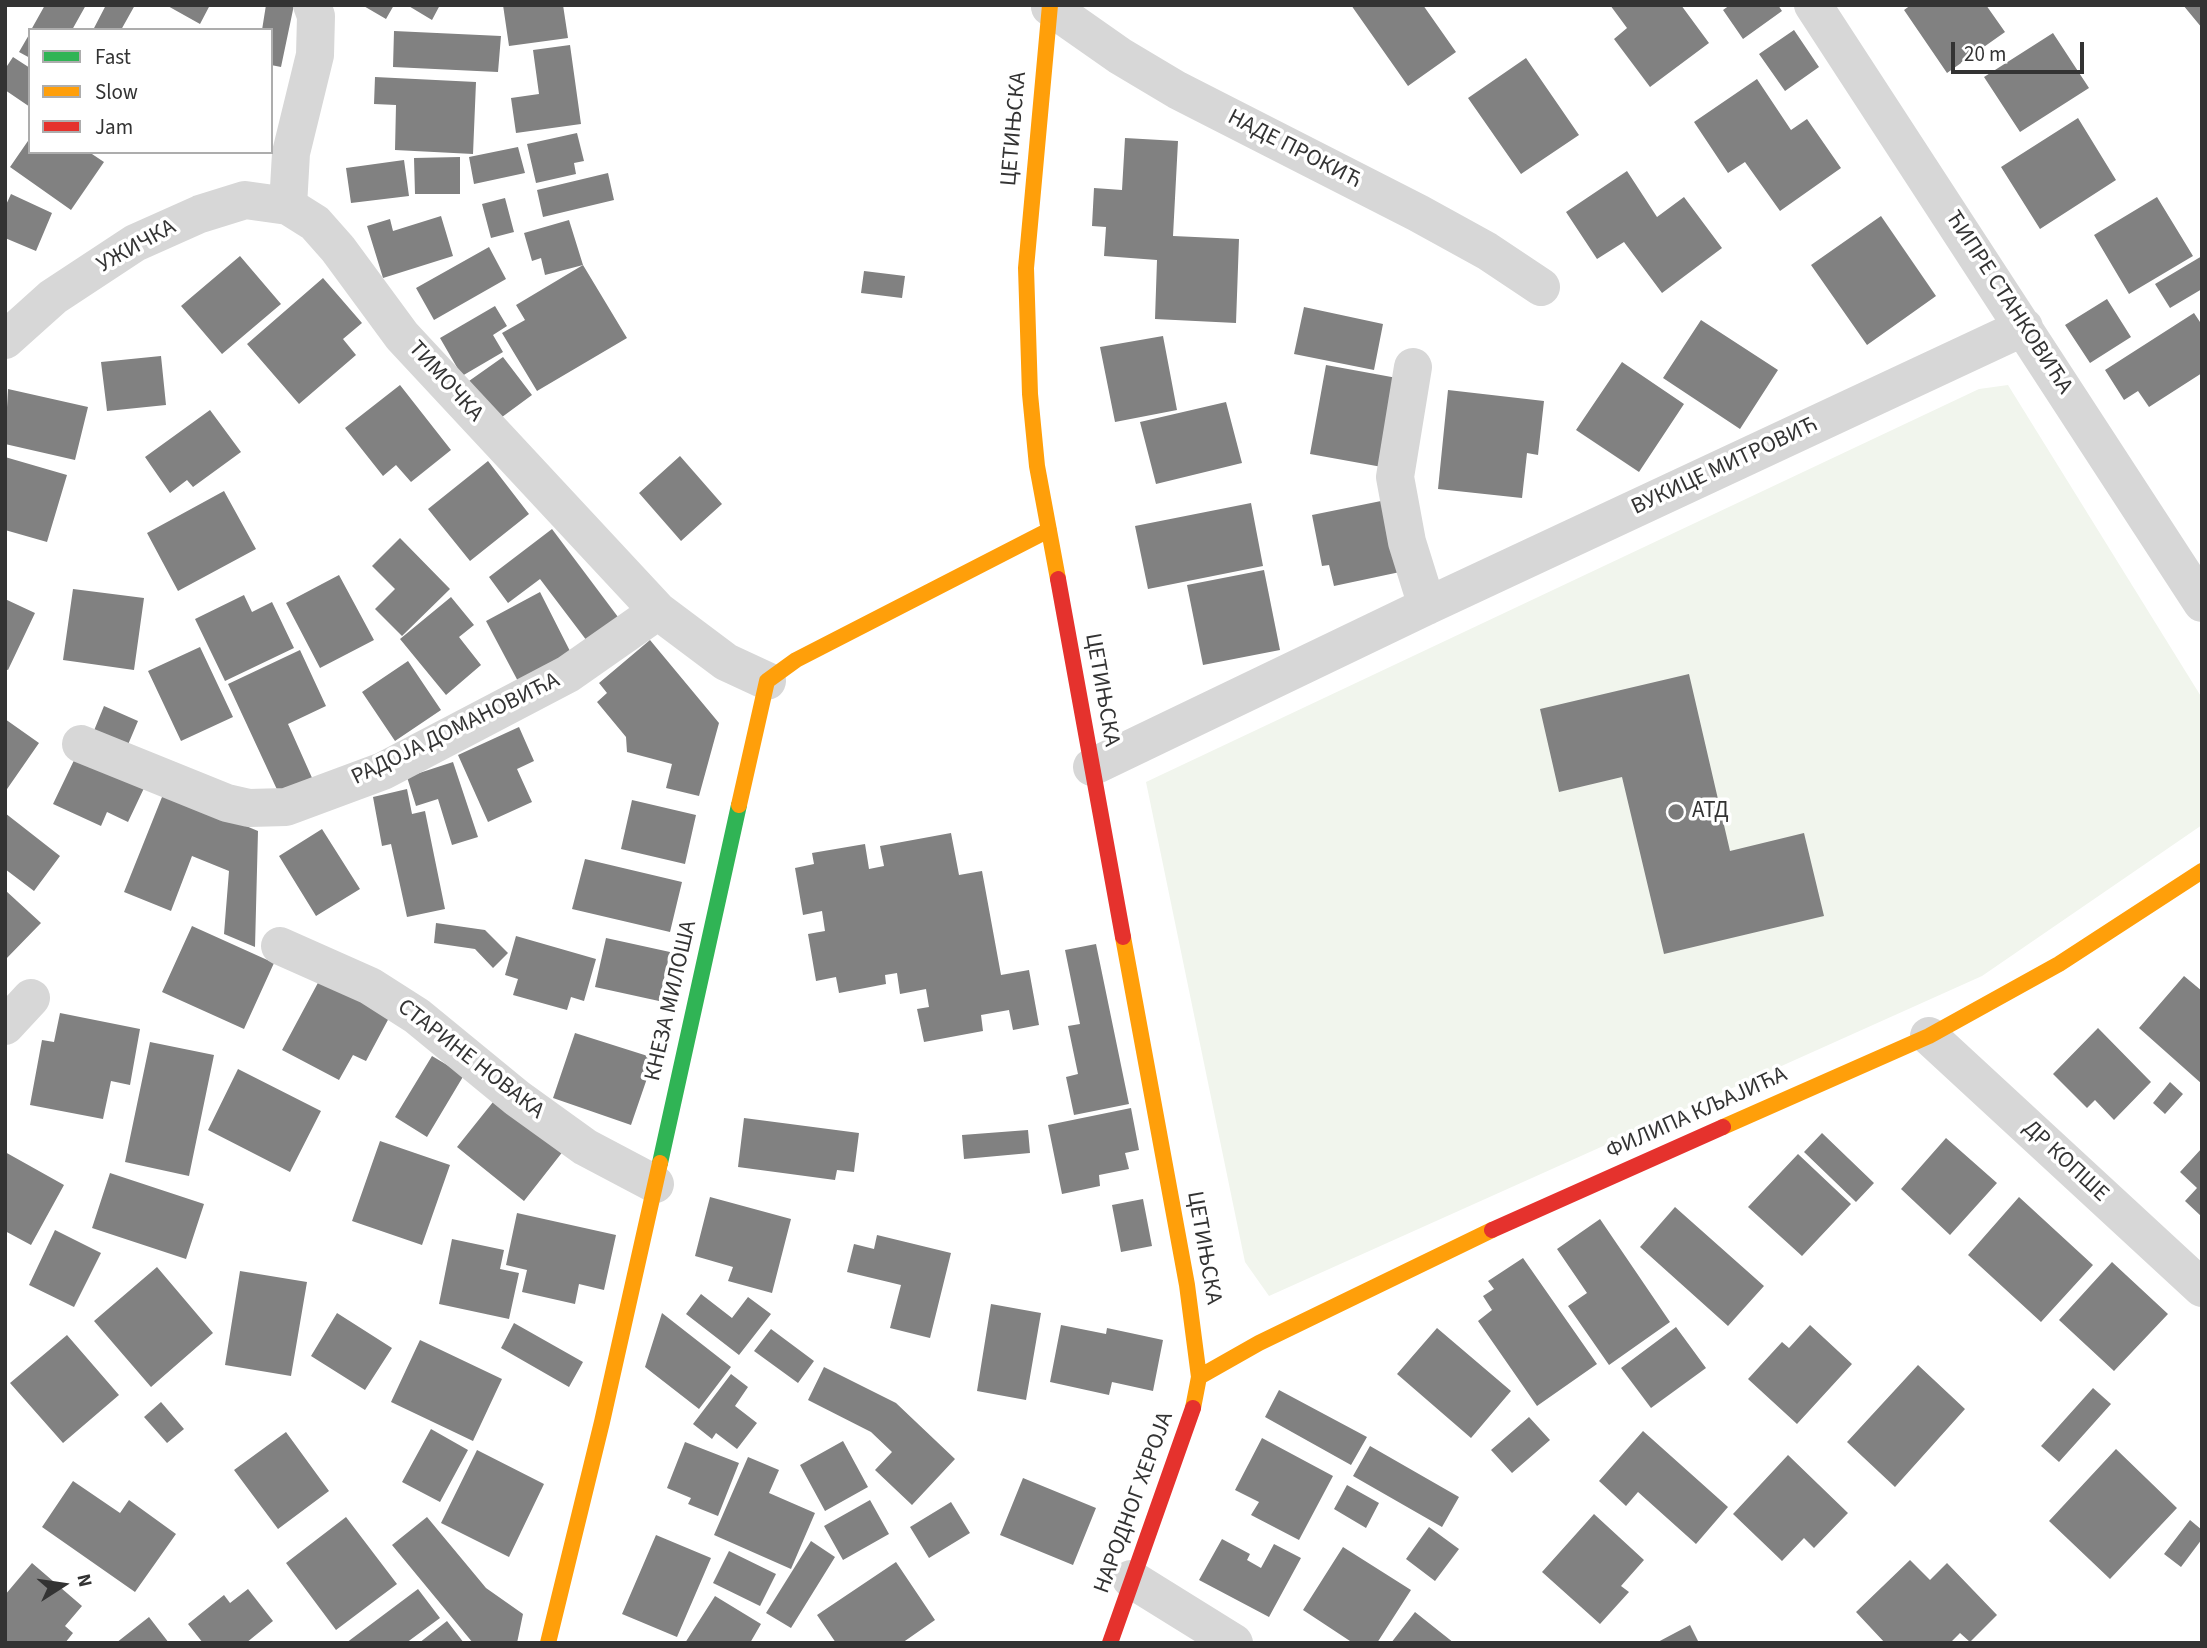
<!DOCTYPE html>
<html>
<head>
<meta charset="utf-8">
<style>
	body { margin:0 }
	#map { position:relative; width:2207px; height:1648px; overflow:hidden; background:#fff; font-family:"Source Sans 3",sans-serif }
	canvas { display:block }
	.frame { position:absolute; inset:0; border:7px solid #333; pointer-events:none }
	.legend { position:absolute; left:28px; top:28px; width:245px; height:126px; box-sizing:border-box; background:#fff; border:2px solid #adadad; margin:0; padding:9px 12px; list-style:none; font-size:21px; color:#333 }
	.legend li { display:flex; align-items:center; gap:14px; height:35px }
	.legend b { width:35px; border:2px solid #adadad }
	.north { position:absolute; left:28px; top:1550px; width:70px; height:70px; -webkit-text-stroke:5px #fff; paint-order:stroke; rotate:78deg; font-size:19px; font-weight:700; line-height:28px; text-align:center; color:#333 }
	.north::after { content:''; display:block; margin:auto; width:24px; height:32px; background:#333; clip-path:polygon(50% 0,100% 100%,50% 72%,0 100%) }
	.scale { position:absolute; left:1951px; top:42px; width:133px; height:32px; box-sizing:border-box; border:4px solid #333; border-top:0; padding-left:9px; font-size:21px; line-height:24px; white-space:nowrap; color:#333; -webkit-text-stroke:5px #fff; paint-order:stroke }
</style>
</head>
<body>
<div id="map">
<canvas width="2207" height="1648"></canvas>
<div class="frame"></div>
<ul class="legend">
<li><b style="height:9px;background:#30b455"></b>Fast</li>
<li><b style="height:9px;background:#ff9f0a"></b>Slow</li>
<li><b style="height:9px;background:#e5322d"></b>Jam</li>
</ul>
<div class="north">N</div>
<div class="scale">20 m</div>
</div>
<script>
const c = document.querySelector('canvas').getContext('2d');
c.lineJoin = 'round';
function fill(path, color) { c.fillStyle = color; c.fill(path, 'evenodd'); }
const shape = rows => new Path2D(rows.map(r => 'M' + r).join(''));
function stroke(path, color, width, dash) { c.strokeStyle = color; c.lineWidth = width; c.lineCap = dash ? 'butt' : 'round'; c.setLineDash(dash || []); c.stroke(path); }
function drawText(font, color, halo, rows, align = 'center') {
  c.font = font + ' "Source Sans 3",sans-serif'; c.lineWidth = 7; c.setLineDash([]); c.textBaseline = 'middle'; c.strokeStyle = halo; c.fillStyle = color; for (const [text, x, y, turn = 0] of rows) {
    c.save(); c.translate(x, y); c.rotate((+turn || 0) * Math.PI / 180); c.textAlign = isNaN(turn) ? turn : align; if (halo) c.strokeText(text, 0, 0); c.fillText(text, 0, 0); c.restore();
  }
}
const green = shape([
	[2008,385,2202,698,2202,825,1982,976,1269,1296,1245,1262,1146,782,1979,389]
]);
const building = shape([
	[45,5,86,5,72,30,31,30],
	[106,5,135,5,121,30,93,30],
	[166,5,210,5,200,24],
	[266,5,294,5,281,67,271,65,271,30,262,30],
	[362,5,394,5,386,19],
	[407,5,440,5,432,20],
	[503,5,563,5,568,38,509,46],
	[1351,5,1423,5,1456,52,1408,86],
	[1610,5,1681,5,1709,43,1650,87,1614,39,1627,28],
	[1730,5,1778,5,1782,11,1743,39,1723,10],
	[1911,5,1986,5,2005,32,1947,73,1904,10],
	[2183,5,2202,5,2202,28],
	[1794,30,1819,67,1785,91,1759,54],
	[394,31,501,36,498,72,393,67],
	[30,33,30,58,19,52],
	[2053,33,2089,88,2020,132,1984,77],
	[570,45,581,124,516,133,511,98,539,94,533,50],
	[13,57,30,68,30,107,5,90,5,69],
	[1526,58,1579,135,1521,174,1468,98],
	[375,77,476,82,473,154,395,150,396,105,374,104],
	[1757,79,1791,130,1807,119,1841,168,1780,211,1745,162,1728,173,1694,122],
	[2078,118,2116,180,2040,229,2001,167],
	[577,133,584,161,574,163,576,174,536,183,527,144],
	[30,138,30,152,89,152,104,162,71,210,10,167],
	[1125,138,1178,141,1173,236,1239,239,1236,323,1155,319,1157,260,1104,256,1106,227,1092,226,1094,188,1122,190],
	[518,147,525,173,474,184,469,157],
	[460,157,460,194,415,194,414,158],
	[404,160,409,196,351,203,346,168],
	[1627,171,1657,217,1684,197,1722,248,1662,293,1624,242,1597,259,1566,212],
	[608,173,614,200,543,217,537,190],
	[11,194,52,213,36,251,5,238,5,207],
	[2157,197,2193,256,2129,294,2094,235],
	[505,198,514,232,491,238,482,204],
	[441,216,453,256,383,278,367,226,390,219,393,231],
	[1881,216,1936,296,1867,345,1811,265],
	[569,220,583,265,545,275,541,258,532,261,524,233],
	[489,247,506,279,434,320,416,288],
	[240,256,281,304,222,354,181,306],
	[2202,256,2202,289,2170,308,2155,284],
	[583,265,627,338,537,391,502,333,525,320,516,305],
	[864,271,905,276,902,298,861,293],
	[323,278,362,323,343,339,356,355,299,404,247,344],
	[2107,299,2131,337,2090,363,2065,325],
	[495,306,507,326,493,335,503,352,462,376,440,338],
	[1304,307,1383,324,1374,370,1294,354],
	[2194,313,2202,325,2202,373,2149,407,2138,391,2124,400,2105,370],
	[1701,320,1778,370,1740,429,1663,378],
	[1163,336,1177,410,1115,422,1100,347],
	[161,356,166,405,107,411,101,362],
	[503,357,532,395,498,420,469,381],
	[1622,362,1684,404,1639,472,1576,430],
	[1326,365,1397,378,1382,467,1310,454],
	[400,385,451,450,411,482,396,465,383,476,345,428],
	[8,389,88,407,75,460,5,444],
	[1448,390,1544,401,1538,455,1527,453,1522,498,1438,489],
	[1226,402,1242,463,1156,484,1140,422],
	[210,410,241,452,193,487,187,480,170,493,145,457],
	[680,456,722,504,681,541,639,493],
	[5,457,67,475,47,542,5,530],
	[488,461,529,514,470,561,428,509],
	[224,491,256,549,178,591,147,533],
	[1386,500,1400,572,1334,586,1329,565,1322,566,1312,515],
	[1251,503,1263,566,1148,589,1135,526],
	[552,529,621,621,590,645,540,579,508,603,489,577],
	[400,538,450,589,402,636,375,609,395,589,372,566],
	[1264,570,1280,650,1203,665,1187,585],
	[339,575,374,640,320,668,286,603],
	[73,589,144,598,134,670,63,660],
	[540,592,573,657,520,685,486,621],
	[244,595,252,612,272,602,294,648,225,681,195,619],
	[451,597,474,625,459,637,481,665,446,695,400,639],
	[5,599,35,613,8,670,5,669],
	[650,640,719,723,699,796,666,788,672,764,627,752,626,737,597,702,607,693,599,683],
	[200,647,233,717,181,741,148,671],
	[300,650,326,706,288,724,313,780,280,796,228,684],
	[408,661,441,710,395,741,362,692],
	[1689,674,1730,851,1804,833,1824,916,1664,954,1622,777,1559,792,1540,709],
	[104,706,138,721,127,747,93,733],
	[5,719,39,743,5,792],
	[519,727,534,761,517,769,532,802,488,822,458,755],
	[77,754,145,786,128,822,107,812,101,826,53,804],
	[453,762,478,837,452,845,438,799,416,806,407,777],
	[407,789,412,814,425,811,445,909,407,917,391,844,382,846,373,797],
	[164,792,258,831,255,947,224,934,229,871,192,856,171,911,124,892],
	[632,800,696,815,685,864,621,849],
	[5,813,60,856,34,891,5,869],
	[322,829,360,889,316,916,279,856],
	[951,833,959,875,982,871,1001,975,1029,970,1039,1025,1013,1030,1009,1010,981,1015,983,1031,924,1042,917,1009,929,1007,926,989,900,994,897,973,885,975,886,984,839,993,836,977,816,981,808,934,825,931,822,911,803,915,795,868,814,864,812,853,865,844,869,869,884,866,880,846],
	[585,859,682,882,670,932,572,909],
	[5,890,41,923,5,960],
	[436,923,485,930,508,953,493,968,475,949,434,943],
	[192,926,274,963,244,1029,162,992],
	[516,936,596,959,584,1001,571,997,567,1010,513,995,518,979,505,975],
	[606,938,670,952,659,1001,595,987],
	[1096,944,1129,1104,1074,1115,1066,1077,1078,1074,1068,1026,1080,1024,1065,950],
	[2184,976,2202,991,2202,1084,2139,1028],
	[320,979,390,1016,366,1061,353,1055,339,1080,282,1050],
	[60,1013,140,1029,130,1085,111,1081,103,1119,30,1105,42,1040,54,1042],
	[2098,1028,2151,1082,2114,1120,2095,1100,2087,1108,2053,1074],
	[575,1033,654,1058,631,1125,553,1098],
	[150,1042,214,1055,189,1176,125,1162],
	[432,1056,464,1075,427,1137,395,1117],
	[238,1069,321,1111,290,1172,208,1130],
	[2170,1082,2183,1094,2165,1114,2153,1103],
	[497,1097,564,1150,524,1201,457,1147],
	[1131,1108,1139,1150,1125,1153,1129,1169,1099,1175,1100,1186,1062,1194,1048,1125],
	[744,1118,859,1133,854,1172,837,1170,835,1180,738,1167],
	[1028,1130,1030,1153,964,1159,962,1135],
	[1822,1133,1874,1183,1856,1202,1804,1152],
	[1946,1138,1997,1183,1950,1235,1901,1189],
	[380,1141,450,1165,422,1245,352,1221],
	[2202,1148,2202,1217,2185,1201,2197,1188,2180,1172],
	[5,1152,64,1185,31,1245,5,1231],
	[1798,1154,1851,1204,1802,1256,1748,1207],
	[110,1173,204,1204,186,1259,92,1228],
	[710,1197,791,1219,772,1293,728,1281,733,1267,695,1256],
	[2019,1197,2093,1265,2041,1322,1968,1255],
	[1143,1199,1152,1246,1121,1252,1112,1205],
	[1675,1207,1764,1286,1728,1326,1640,1247],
	[517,1213,616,1235,604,1290,579,1284,575,1304,522,1292,527,1270,506,1265],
	[1600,1219,1670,1322,1609,1365,1568,1306,1587,1293,1557,1249],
	[55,1230,101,1253,74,1307,29,1285],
	[877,1235,951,1253,930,1338,890,1328,901,1285,847,1272,854,1244,874,1249],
	[452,1239,504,1250,500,1269,519,1273,509,1319,439,1304],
	[1523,1258,1597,1364,1537,1406,1478,1321,1492,1310,1483,1296,1494,1289,1488,1281],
	[2112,1262,2168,1314,2114,1371,2059,1320],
	[157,1267,213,1333,151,1387,94,1321],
	[240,1271,307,1282,291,1376,225,1365],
	[701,1294,732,1318,748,1297,771,1314,739,1355,686,1314],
	[991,1304,1041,1313,1026,1400,977,1391],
	[337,1313,392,1348,365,1390,311,1356],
	[662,1313,731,1367,699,1409,645,1367],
	[514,1323,583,1362,569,1387,501,1348],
	[1061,1325,1106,1334,1107,1328,1163,1340,1153,1391,1112,1382,1109,1395,1050,1382],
	[1810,1325,1852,1364,1797,1424,1748,1379,1782,1342,1789,1348],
	[1676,1327,1706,1368,1651,1408,1621,1368],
	[1437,1328,1511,1391,1471,1438,1397,1374],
	[771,1329,814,1361,798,1383,754,1351],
	[67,1335,119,1395,63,1443,10,1383],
	[420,1340,502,1379,473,1441,391,1402],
	[1918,1365,1965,1409,1895,1487,1847,1442],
	[824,1367,896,1403,955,1459,912,1505,875,1470,892,1452,871,1432,808,1400],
	[731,1374,748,1387,735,1406,757,1423,737,1449,716,1433,712,1439,693,1424],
	[2093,1388,2111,1404,2059,1462,2041,1446],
	[1279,1390,1367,1437,1351,1465,1265,1417],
	[161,1402,184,1429,167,1443,144,1417],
	[1529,1417,1550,1440,1512,1473,1491,1450],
	[431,1429,468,1450,440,1502,402,1482],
	[1643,1431,1728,1507,1696,1544,1638,1492,1626,1506,1599,1481],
	[286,1432,329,1491,278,1529,234,1470],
	[1262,1438,1333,1476,1299,1540,1251,1515,1259,1502,1235,1490],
	[843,1441,868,1487,825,1511,800,1465],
	[685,1442,739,1463,718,1516,688,1504,691,1498,667,1488],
	[1370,1446,1459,1497,1442,1527,1353,1476],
	[2116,1449,2177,1508,2110,1579,2049,1521],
	[477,1450,544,1484,509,1557,441,1523],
	[1788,1455,1848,1513,1814,1548,1804,1538,1782,1561,1733,1514],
	[748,1457,779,1470,769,1493,815,1513,791,1569,714,1535],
	[1023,1478,1096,1508,1073,1565,1000,1535],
	[73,1481,120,1513,129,1500,176,1534,135,1592,42,1527],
	[1347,1485,1379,1503,1366,1528,1334,1509],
	[870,1500,889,1534,843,1560,824,1526],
	[951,1502,970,1533,929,1558,910,1527],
	[1594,1514,1644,1560,1621,1586,1629,1592,1600,1624,1542,1572],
	[346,1517,397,1584,336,1630,286,1563],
	[427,1517,486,1588,523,1614,517,1643,473,1643,392,1545],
	[2190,1520,2202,1530,2202,1539,2181,1567,2164,1554],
	[1429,1527,1459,1549,1435,1581,1406,1559],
	[656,1535,711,1558,677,1637,622,1614],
	[1222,1539,1250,1554,1247,1560,1261,1568,1274,1544,1301,1558,1269,1617,1199,1580],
	[811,1541,835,1557,791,1628,766,1613],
	[1343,1547,1411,1590,1377,1643,1353,1643,1303,1610],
	[729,1551,776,1574,760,1606,713,1583],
	[1910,1560,1930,1580,1947,1563,1997,1615,1970,1642,1960,1633,1950,1643,1885,1643,1856,1612],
	[896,1562,935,1620,902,1643,836,1643,817,1615],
	[32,1563,82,1606,65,1626,73,1633,65,1643,5,1643,5,1595],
	[248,1589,273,1621,246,1643,203,1643,188,1624,224,1595,230,1603],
	[418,1589,440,1618,406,1643,346,1643],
	[715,1596,761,1624,750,1643,685,1643],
	[1415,1612,1454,1643,1391,1643],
	[149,1617,169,1643,116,1643],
	[447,1621,464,1643,419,1643],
	[1690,1625,1699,1643,1656,1643]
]);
const street = shape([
	[1813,5,2202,603],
	[1050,7,1120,56,1177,90,1418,213,1487,251,1541,287],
	[288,206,291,153,315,55,316,16,312,5],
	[5,340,53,297,135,243,200,214,245,200,288,206,315,223,338,249,402,336,658,611,726,662,767,681],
	[1413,367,1395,477,1407,542,1427,606],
	[81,744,227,803,249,808,286,807,383,771,568,674,658,611],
	[1092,767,1427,606,2024,327],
	[280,946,370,986,417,1016,517,1098,585,1147,655,1184],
	[5,1026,31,998],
	[1929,1036,2202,1288],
	[1131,1579,1234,1643]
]);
const fast = shape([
	[660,1163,739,805]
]);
const slow = shape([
	[1050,5,1026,268,1030,394,1037,466,1058,579],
	[739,805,767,681,796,660,1049,530],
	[1123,937,1187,1285,1199,1377,1193,1408],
	[1723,1127,1929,1036,2059,964,2202,871],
	[1199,1377,1259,1343,1492,1230],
	[548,1643,602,1422,660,1163]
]);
const jam = shape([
	[1058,579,1123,937],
	[1492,1230,1723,1127],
	[1110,1643,1193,1408]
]);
const markers = [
	[1676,812,9,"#7a7a7a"]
];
const streetNames = [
	["ЦЕТИЊСКА",1015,129,-85],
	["НАДЕ ПРОКИЋ",1294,150,27],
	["УЖИЧКА",137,247,-29],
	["ЋИПРЕ СТАНКОВИЋА",2008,303,57],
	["ТИМОЧКА",445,382,48],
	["ВУКИЦЕ МИТРОВИЋ",1725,467,-25],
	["ЦЕТИЊСКА",1101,690,80],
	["РАДОЈА ДОМАНОВИЋА",456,730,-26],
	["КНЕЗА МИЛОША",672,1001,-77],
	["СТАРИНЕ НОВАКА",470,1060,38],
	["ФИЛИПА КЉАЈИЋА",1697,1114,-24],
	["ДР КОПШЕ",2065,1162,43],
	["ЦЕТИЊСКА",1203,1248,80],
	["НАРОДНОГ ХЕРОЈА",1135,1503,-70]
];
const poiNames = [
	["АТД",1692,812]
];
fill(green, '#f1f5ed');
fill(building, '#818181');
stroke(street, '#d7d7d7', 38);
stroke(fast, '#30b455', 16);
stroke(slow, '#ff9f0a', 16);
stroke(jam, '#e5322d', 16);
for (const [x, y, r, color] of markers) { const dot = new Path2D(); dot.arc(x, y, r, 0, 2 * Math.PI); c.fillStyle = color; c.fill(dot); stroke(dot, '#fff', 2.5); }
drawText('23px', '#333', '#fff', streetNames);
drawText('23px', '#333', '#fff', poiNames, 'left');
</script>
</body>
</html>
